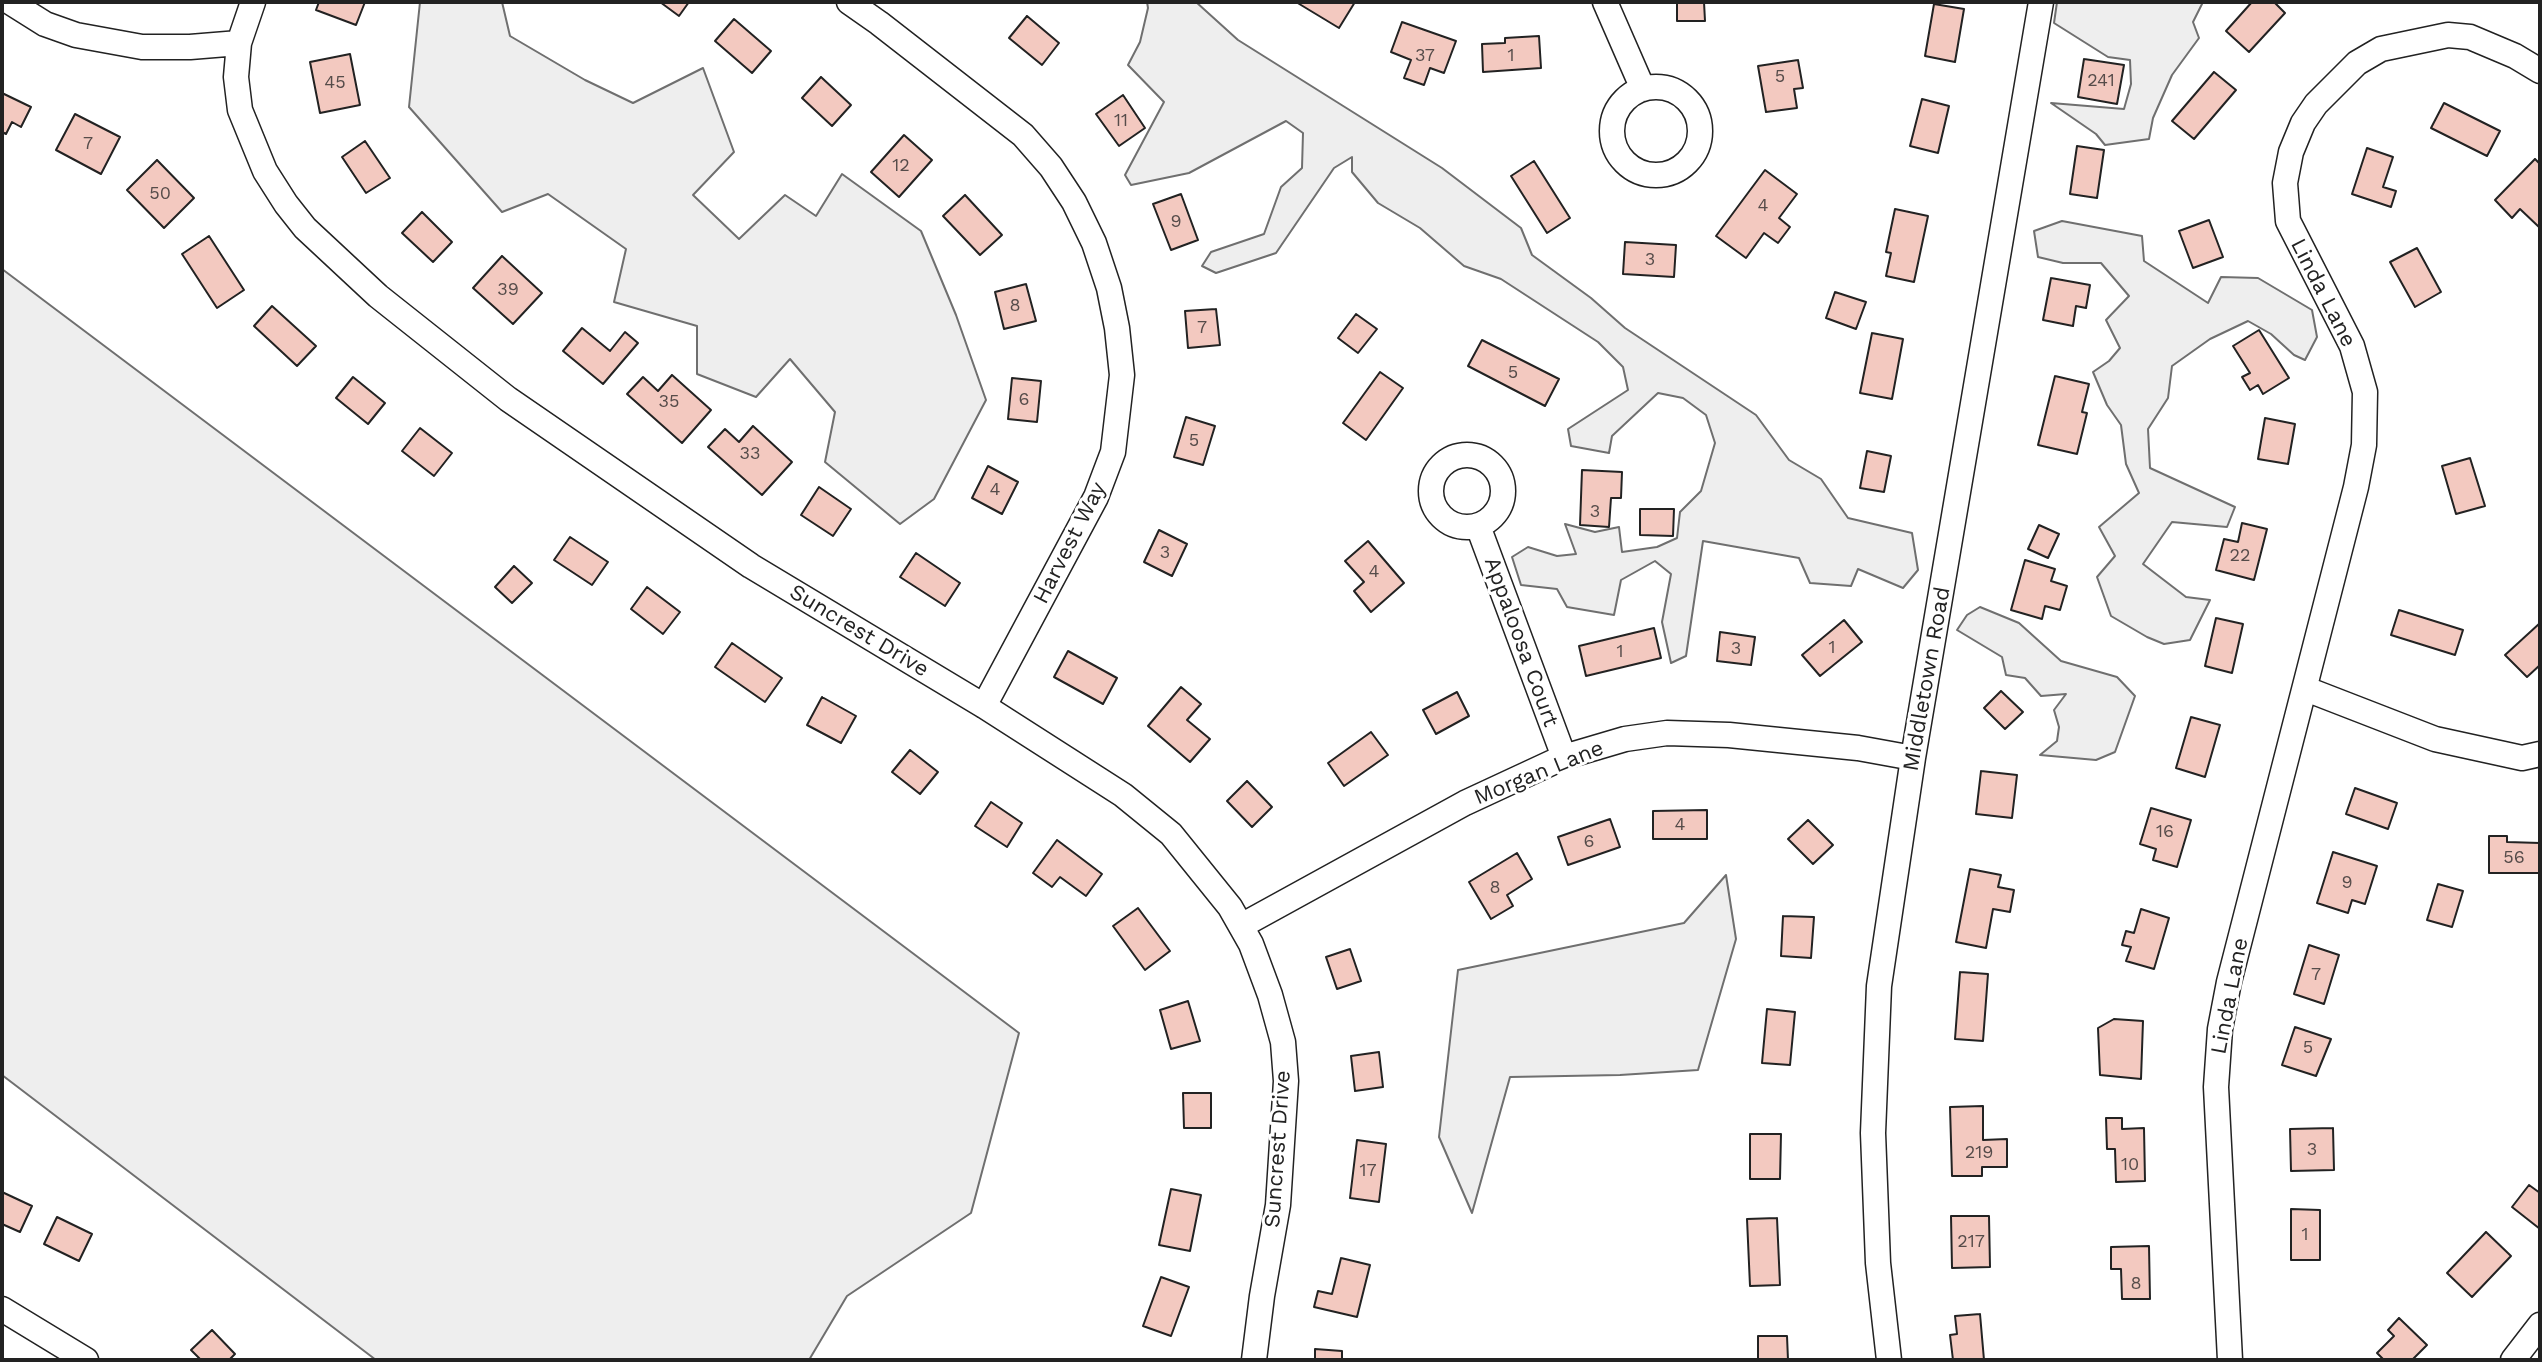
<!DOCTYPE html>
<html>
<head>
<meta charset="utf-8">
<style>
	body { margin:0 }
	#map { position:relative; width:2542px; height:1362px; overflow:hidden; background:#fff; font-family:"Work Sans",sans-serif }
	canvas { display:block }
	.frame { position:absolute; inset:0; border:4px solid #222; pointer-events:none }
</style>
</head>
<body>
<div id="map">
<canvas width="2542" height="1362"></canvas>
<div class="frame"></div>
</div>
<script>
const c = document.querySelector('canvas').getContext('2d');
c.lineJoin = 'round';
function fill(path, color) { c.fillStyle = color; c.fill(path, 'evenodd'); }
const shape = rows => new Path2D(rows.map(r => 'M' + r).join(''));
function stroke(path, color, width, dash) { c.strokeStyle = color; c.lineWidth = width; c.lineCap = dash ? 'butt' : 'round'; c.setLineDash(dash || []); c.stroke(path); }
function drawText(font, color, halo, rows, align = 'center') {
  c.font = font + ' "Work Sans",sans-serif'; c.lineWidth = 6; c.setLineDash([]); c.textBaseline = 'middle'; c.strokeStyle = halo; c.fillStyle = color; for (const [text, x, y, turn = 0] of rows) {
    c.save(); c.translate(x, y); c.rotate((+turn || 0) * Math.PI / 180); c.textAlign = isNaN(turn) ? turn : align; if (halo) c.strokeText(text, 0, 0); c.fillText(text, 0, 0); c.restore();
  }
}
const green = shape([
	[420,2,502,2,510,36,585,80,633,103,703,68,734,152,693,195,739,239,785,195,816,216,842,174,921,231,956,315,986,400,934,499,900,524,825,462,835,412,790,359,756,397,697,374,697,326,614,302,626,249,548,194,502,212,409,107,420,2],
	[1147,2,1196,2,1238,40,1442,168,1521,228,1532,255,1591,298,1625,328,1756,415,1789,460,1821,479,1848,518,1912,533,1918,570,1903,588,1858,569,1851,586,1810,583,1799,558,1703,541,1686,656,1671,663,1662,622,1671,574,1655,561,1621,580,1614,615,1567,607,1557,589,1521,585,1512,557,1528,547,1557,556,1576,554,1565,524,1595,532,1619,527,1622,552,1657,547,1677,538,1680,512,1701,491,1715,443,1706,415,1683,398,1658,393,1612,436,1609,453,1571,446,1568,429,1628,390,1623,367,1598,342,1501,279,1464,266,1420,228,1378,203,1352,172,1352,157,1334,168,1276,253,1216,273,1202,266,1211,252,1264,234,1281,187,1302,168,1303,133,1286,121,1189,173,1131,185,1125,175,1164,102,1128,65,1140,42,1148,8,1147,2],
	[2057,2,2201,2,2202,4,2193,22,2199,38,2172,75,2153,118,2149,139,2105,145,2096,134,2051,103,2124,109,2131,84,2130,60,2108,57,2054,23,2057,2],
	[2062,221,2142,236,2144,261,2208,303,2221,277,2258,278,2312,310,2317,337,2305,360,2294,355,2271,334,2248,321,2210,339,2172,366,2168,398,2148,429,2150,468,2235,507,2227,527,2172,522,2143,564,2186,597,2210,600,2190,640,2164,644,2147,637,2111,616,2097,577,2115,556,2099,527,2139,493,2126,464,2121,425,2107,405,2093,372,2109,361,2120,348,2106,320,2129,296,2101,263,2063,263,2038,257,2034,231,2062,221],
	[2,269,1019,1033,971,1213,847,1296,809,1360,376,1360,2,1075,2,269],
	[1980,607,2019,623,2061,661,2117,677,2135,696,2115,752,2096,760,2040,755,2057,741,2059,727,2054,710,2066,694,2041,696,2025,678,2006,675,2002,657,1957,630,1967,615,1980,607],
	[1726,875,1736,939,1698,1070,1620,1075,1510,1077,1472,1213,1439,1137,1458,970,1684,923,1726,875]
]);
const building = shape([
	[319,2,365,2,356,25,316,10,319,2],
	[660,2,689,2,679,16,660,2],
	[1296,2,1355,2,1339,28,1296,2],
	[1677,2,1704,2,1705,21,1677,21,1677,2],
	[2252,2,2274,2,2285,13,2249,52,2226,31,2252,2],
	[1934,4,1964,9,1955,62,1925,56,1934,4],
	[1027,16,1059,43,1042,65,1009,38,1027,16],
	[734,19,771,51,752,73,715,41,734,19],
	[1402,22,1456,41,1444,73,1430,68,1424,85,1404,78,1411,60,1391,52,1402,22],
	[1539,36,1541,68,1483,72,1482,44,1505,43,1505,38,1539,36],
	[350,54,360,105,320,113,310,62,350,54],
	[2084,59,2124,65,2117,104,2078,97,2084,59],
	[1798,60,1803,88,1794,89,1797,108,1766,112,1758,66,1798,60],
	[2214,72,2236,90,2194,139,2172,121,2214,72],
	[821,77,851,105,832,126,802,98,821,77],
	[2,93,31,107,21,127,12,122,6,134,2,132,2,93],
	[1123,95,1145,128,1119,146,1096,114,1123,95],
	[1922,99,1949,106,1938,153,1910,146,1922,99],
	[2444,103,2500,131,2487,156,2431,128,2444,103],
	[75,114,120,137,101,174,56,150,75,114],
	[904,135,932,160,899,197,871,172,904,135],
	[365,141,390,178,366,193,342,157,365,141],
	[2077,146,2104,150,2097,198,2070,194,2077,146],
	[2367,148,2393,157,2383,187,2396,191,2391,207,2352,194,2367,148],
	[2535,159,2540,164,2540,228,2520,209,2512,218,2495,200,2535,159],
	[157,160,194,198,164,228,127,190,157,160],
	[1534,161,1570,218,1547,233,1511,176,1534,161],
	[1765,170,1797,194,1779,218,1790,227,1778,243,1764,233,1746,258,1716,236,1765,170],
	[1181,194,1198,240,1171,250,1153,204,1181,194],
	[965,195,1002,235,980,255,943,216,965,195],
	[1895,209,1928,216,1914,282,1886,276,1891,253,1886,252,1895,209],
	[422,212,452,242,433,262,402,233,422,212],
	[2209,220,2223,257,2193,268,2179,231,2209,220],
	[209,236,244,290,217,308,182,254,209,236],
	[1625,242,1676,245,1674,277,1623,274,1625,242],
	[2417,248,2441,292,2415,307,2390,262,2417,248],
	[502,256,542,293,513,324,473,288,502,256],
	[2051,278,2090,285,2086,308,2076,306,2073,326,2043,320,2051,278],
	[1026,284,1036,321,1004,329,995,292,1026,284],
	[1835,292,1866,302,1856,329,1826,318,1835,292],
	[272,306,316,346,297,366,254,326,272,306],
	[1216,309,1220,345,1188,348,1185,311,1216,309],
	[1356,314,1377,329,1358,353,1338,338,1356,314],
	[582,328,610,351,625,332,638,343,603,384,563,351,582,328],
	[2259,330,2289,378,2263,394,2258,385,2250,390,2242,377,2250,373,2233,346,2259,330],
	[1872,333,1903,339,1892,399,1860,393,1872,333],
	[1482,340,1559,379,1545,406,1468,366,1482,340],
	[1380,372,1403,388,1366,440,1343,423,1380,372],
	[672,375,711,410,682,443,627,394,643,377,658,391,672,375],
	[2055,376,2089,384,2082,412,2087,413,2077,454,2038,445,2055,376],
	[353,377,385,403,368,424,336,398,353,377],
	[1012,378,1041,381,1037,422,1008,419,1012,378],
	[1186,417,1215,426,1203,465,1174,457,1186,417],
	[2265,418,2295,424,2288,464,2258,459,2265,418],
	[753,426,792,462,762,495,708,447,725,429,739,442,753,426],
	[420,428,452,453,434,476,402,451,420,428],
	[1867,451,1891,456,1884,492,1860,488,1867,451],
	[2470,458,2485,506,2456,514,2442,466,2470,458],
	[988,466,1018,482,1002,514,972,498,988,466],
	[1582,470,1622,472,1621,498,1611,498,1609,527,1580,525,1582,470],
	[819,487,851,509,833,536,801,515,819,487],
	[1640,509,1674,509,1673,536,1640,535,1640,509],
	[2242,523,2267,529,2254,580,2216,570,2224,539,2238,542,2242,523],
	[2039,525,2059,534,2048,558,2028,549,2039,525],
	[1159,530,1187,544,1172,576,1144,562,1159,530],
	[570,537,608,562,592,585,554,560,570,537],
	[1368,541,1404,583,1371,612,1354,591,1364,582,1345,561,1368,541],
	[916,553,960,583,945,606,900,577,916,553],
	[2025,560,2055,569,2051,581,2067,586,2060,610,2045,606,2042,619,2011,610,2025,560],
	[514,566,532,583,512,603,495,587,514,566],
	[647,587,680,612,663,634,631,609,647,587],
	[2399,610,2463,630,2455,655,2391,635,2399,610],
	[2216,618,2243,624,2232,673,2205,666,2216,618],
	[1844,620,1862,642,1820,676,1802,655,1844,620],
	[2540,623,2540,665,2527,677,2505,655,2540,623],
	[1654,628,1661,658,1586,676,1579,646,1654,628],
	[1720,632,1755,637,1751,665,1717,661,1720,632],
	[732,643,782,678,765,702,715,667,732,643],
	[1068,651,1117,678,1103,704,1054,677,1068,651],
	[1181,687,1201,704,1187,720,1210,739,1190,762,1148,726,1181,687],
	[2001,691,2023,712,2005,729,1984,708,2001,691],
	[1457,692,1469,716,1436,734,1423,710,1457,692],
	[822,697,856,716,841,743,807,725,822,697],
	[2191,717,2220,725,2205,777,2176,768,2191,717],
	[1371,732,1388,755,1344,786,1328,763,1371,732],
	[910,750,938,772,920,794,892,772,910,750],
	[1981,771,2017,775,2012,818,1976,814,1981,771],
	[1247,781,1272,807,1252,827,1227,801,1247,781],
	[2355,788,2397,803,2388,829,2346,814,2355,788],
	[991,802,1022,823,1007,847,975,826,991,802],
	[2151,808,2191,820,2177,867,2153,860,2156,849,2140,844,2151,808],
	[1707,810,1707,839,1653,839,1653,811,1707,810],
	[1610,819,1620,847,1568,865,1558,837,1610,819],
	[1808,820,1833,845,1813,864,1788,839,1808,820],
	[2489,836,2507,836,2507,842,2540,843,2540,873,2489,873,2489,836],
	[1057,840,1102,874,1086,896,1060,877,1052,887,1033,873,1057,840],
	[2333,852,2377,866,2365,904,2352,900,2348,913,2317,903,2333,852],
	[1517,853,1532,879,1507,895,1513,906,1491,919,1469,882,1517,853],
	[1970,869,2001,875,1998,887,2014,890,2010,912,1993,909,1986,948,1956,942,1970,869],
	[2438,884,2463,891,2452,927,2427,920,2438,884],
	[1138,908,1170,951,1145,970,1113,926,1138,908],
	[2141,909,2169,918,2154,969,2126,961,2131,947,2122,945,2126,931,2134,933,2141,909],
	[1783,916,1814,917,1811,958,1781,956,1783,916],
	[2309,945,2339,955,2324,1004,2294,994,2309,945],
	[1350,949,1361,981,1337,989,1326,957,1350,949],
	[1960,972,1988,974,1983,1041,1955,1039,1960,972],
	[1188,1001,1200,1041,1171,1049,1160,1010,1188,1001],
	[1767,1009,1795,1012,1790,1065,1762,1063,1767,1009],
	[2114,1019,2143,1021,2141,1079,2100,1075,2098,1028,2114,1019],
	[2295,1027,2331,1039,2316,1076,2282,1065,2295,1027],
	[1379,1052,1383,1087,1355,1091,1351,1056,1379,1052],
	[1183,1093,1211,1093,1211,1128,1184,1128,1183,1093],
	[1983,1106,1983,1140,2007,1139,2007,1167,1982,1167,1982,1176,1952,1176,1950,1107,1983,1106],
	[2106,1118,2122,1118,2122,1129,2144,1128,2145,1181,2116,1182,2115,1149,2107,1149,2106,1118],
	[2333,1128,2334,1170,2291,1171,2290,1129,2333,1128],
	[1750,1134,1781,1134,1780,1179,1750,1179,1750,1134],
	[1357,1140,1386,1144,1379,1202,1350,1198,1357,1140],
	[2529,1185,2540,1193,2540,1229,2512,1207,2529,1185],
	[1171,1189,1201,1195,1190,1251,1159,1245,1171,1189],
	[2,1192,32,1206,20,1232,2,1224,2,1192],
	[2291,1209,2320,1210,2320,1260,2291,1260,2291,1209],
	[1951,1216,1989,1216,1990,1267,1952,1268,1951,1216],
	[57,1217,92,1234,79,1261,44,1244,57,1217],
	[1777,1218,1780,1285,1750,1286,1747,1219,1777,1218],
	[2486,1232,2511,1256,2472,1297,2447,1273,2486,1232],
	[2149,1246,2150,1299,2122,1299,2121,1269,2111,1269,2111,1247,2149,1246],
	[1341,1258,1370,1265,1357,1317,1314,1307,1318,1291,1332,1294,1341,1258],
	[1161,1277,1189,1287,1171,1336,1143,1326,1161,1277],
	[1980,1314,1984,1360,1953,1360,1950,1335,1957,1334,1955,1316,1980,1314],
	[2399,1318,2427,1345,2412,1360,2384,1360,2377,1353,2394,1336,2388,1330,2399,1318],
	[212,1330,235,1354,229,1360,201,1360,191,1350,212,1330],
	[1758,1336,1787,1336,1788,1360,1758,1360,1758,1336],
	[1315,1349,1342,1351,1342,1360,1315,1360,1315,1349]
]);
const minor = shape([
	[10,2,45,24,76,35,142,47,190,47,239,43],
	[253,2,239,43,236,77,240,110,265,171,286,204,305,228,378,296,508,399,751,566,984,706,1123,795,1171,834,1230,907,1251,944,1270,995,1283,1042,1286,1081,1278,1205,1262,1296,1254,1360],
	[849,2,879,23,1023,135,1051,167,1074,202,1094,243,1109,288,1117,328,1122,375,1113,452,1096,497,984,706],
	[1605,2,1643,89],
	'1612 131a44 44 0 1 1 88 0a44 44 0 1 1-88 0Z',
	'1431 491a36 36 0 1 1 72 0a36 36 0 1 1-72 0Z',
	[1478,526,1564,757],
	[2306,689,2435,739,2522,758,2540,754],
	[1241,926,1465,803,1564,757,1625,739,1667,733,1729,735,1858,748,1913,758],
	[2,1309,86,1360],
	[1889,1360,1878,1263,1873,1133,1879,986,1913,758,2041,2],
	[2230,1360,2216,1087,2220,1029,2229,982,2356,487,2364,445,2365,392,2352,346,2288,221,2285,183,2291,152,2303,123,2316,104,2357,63,2381,49,2448,35,2470,37,2515,56,2540,71],
	[2513,1360,2540,1325]
]);
const numberNames = [
	["37",1425,56],
	["1",1511,56],
	["5",1780,77],
	["241",2101,81],
	["45",335,83],
	["11",1121,121],
	["7",88,144],
	["12",901,166],
	["50",160,194],
	["4",1763,206],
	["9",1176,222],
	["3",1650,260],
	["39",508,290],
	["8",1015,306],
	["7",1202,328],
	["5",1513,373],
	["6",1024,400],
	["35",669,402],
	["5",1194,441],
	["33",750,454],
	["4",995,490],
	["3",1595,512],
	["3",1165,553],
	["22",2240,556],
	["4",1374,572],
	["1",1832,648],
	["3",1736,649],
	["1",1620,652],
	["4",1680,825],
	["16",2165,832],
	["6",1589,842],
	["56",2514,858],
	["9",2347,883],
	["8",1495,888],
	["7",2316,975],
	["5",2308,1048],
	["3",2312,1150],
	["219",1979,1153],
	["10",2130,1165],
	["17",1368,1171],
	["1",2305,1235],
	["217",1971,1242],
	["8",2136,1284]
];
const streetNames = [
	["Linda Lane",2323,293,63],
	["Harvest Way",1070,543,-63],
	["Suncrest Drive",859,631,31],
	["Appaloosa Court",1521,642,70],
	["Middletown Road",1927,679,-80],
	["Morgan Lane",1539,773,-22],
	["Linda Lane",2230,996,-79],
	["Suncrest Drive",1278,1149,-86]
];
fill(green, '#eee');
stroke(green, '#6f6f6f', 2);
fill(building, '#f3c9c0');
stroke(building, '#222', 2);
stroke(minor, '#222', 27);
stroke(minor, '#fff', 24);
drawText('18px', '#564c4a', null, numberNames);
drawText('22px', '#222', '#fff', streetNames);
</script>
</body>
</html>
